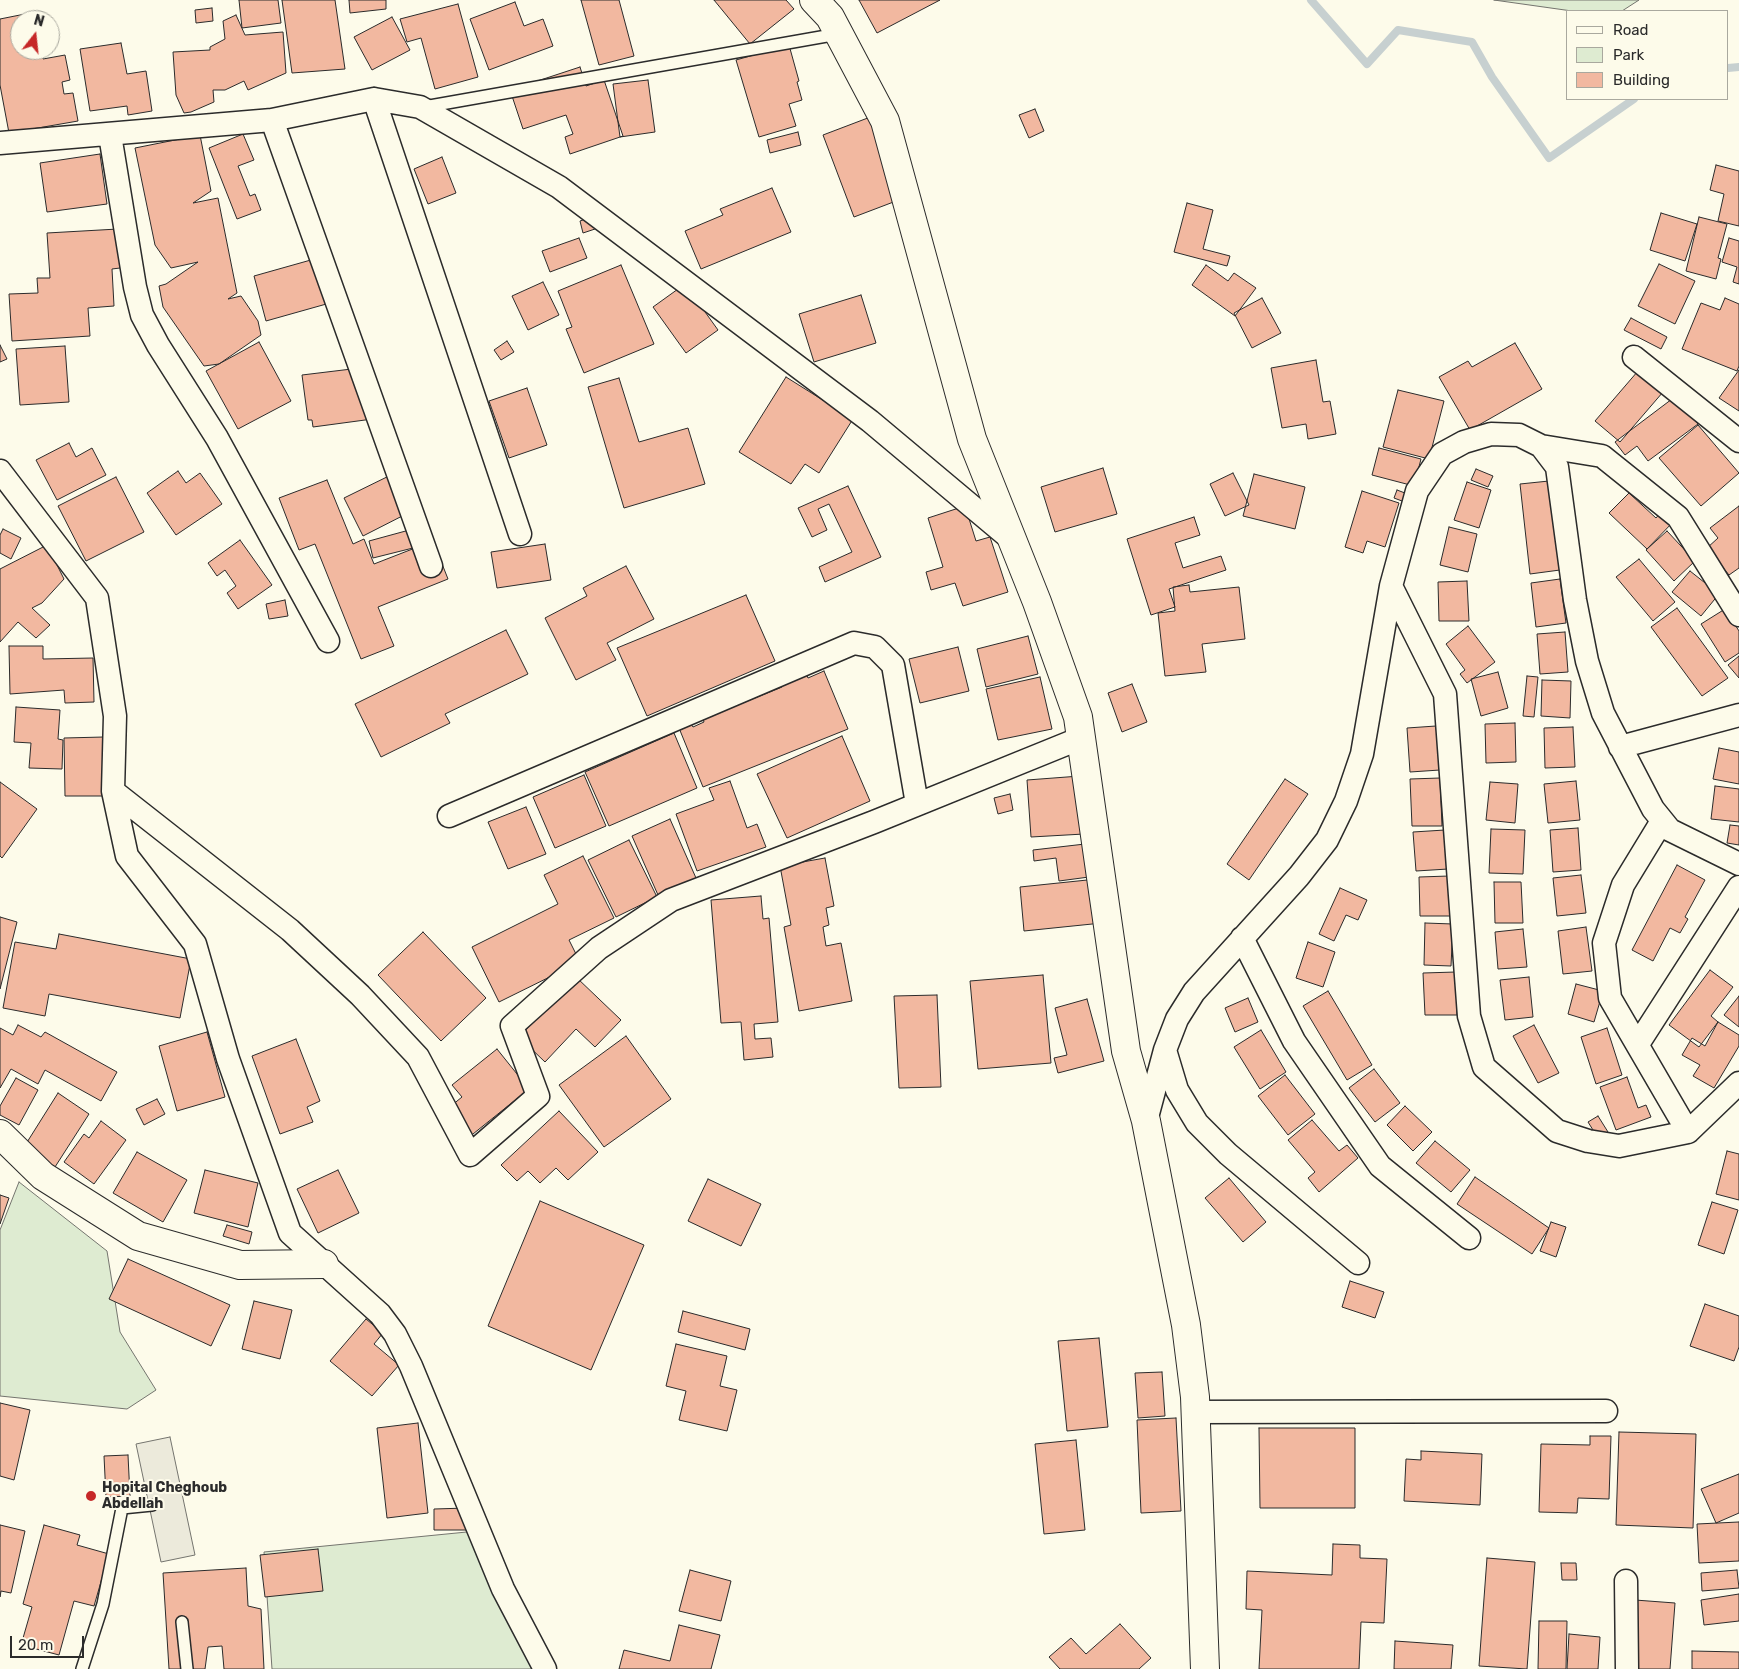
<!DOCTYPE html>
<html>
<head>
<meta charset="utf-8">
<style>
	body { margin:0 }
	#map { position:relative; width:1739px; height:1669px; overflow:hidden; background:#fdfbea; font-family:Rubik,sans-serif }
	canvas { display:block }
	.legend { position:absolute; left:1566px; top:10px; width:162px; height:90px; box-sizing:border-box; background:#fdfbea; border:1px solid #a9a89e; margin:0; padding:6px 9px; list-style:none; font-size:15px; color:#2b2b2b }
	.legend li { display:flex; align-items:center; gap:10px; height:25px }
	.legend b { width:25px; border:1px solid #a9a89e }
	.north { position:absolute; left:10px; top:10px; width:50px; height:50px; box-sizing:border-box; background:#fdfbea; border:1px solid #a9a89e; border-radius:50%; rotate:16deg; font-size:14px; font-weight:700; line-height:20px; text-align:center; color:#2b2b2b }
	.north::after { content:''; display:block; margin:auto; width:18px; height:22px; background:#c62828; clip-path:polygon(50% 0,100% 100%,50% 72%,0 100%) }
	.scale { position:absolute; left:10px; top:1636px; width:74px; height:22px; box-sizing:border-box; border:2px solid #2b2b2b; border-top:0; padding-left:6px; font-size:15px; line-height:18px; white-space:nowrap; color:#2b2b2b; -webkit-text-stroke:4px #fdfbea; paint-order:stroke }
</style>
</head>
<body>
<div id="map">
<canvas width="1739" height="1669"></canvas>
<ul class="legend">
<li><b style="height:6px;background:#fdfbea"></b>Road</li>
<li><b style="height:14px;background:#deebd1"></b>Park</li>
<li><b style="height:14px;background:#f2b8a0"></b>Building</li>
</ul>
<div class="north">N</div>
<div class="scale">20 m</div>
</div>
<script>
const c = document.querySelector('canvas').getContext('2d');
c.lineJoin = 'round';
function fill(path, color) { c.fillStyle = color; c.fill(path, 'evenodd'); }
const shape = rows => new Path2D(rows.map(r => 'M' + r).join(''));
function stroke(path, color, width, dash) { c.strokeStyle = color; c.lineWidth = width; c.lineCap = dash ? 'butt' : 'round'; c.setLineDash(dash || []); c.stroke(path); }
function drawText(font, color, halo, rows, align = 'center') {
  c.font = font + ' Rubik,sans-serif'; c.lineWidth = 4; c.setLineDash([]); c.textBaseline = 'middle'; c.strokeStyle = halo; c.fillStyle = color; for (const [text, x, y, turn = 0] of rows) {
    c.save(); c.translate(x, y); c.rotate((+turn || 0) * Math.PI / 180); c.textAlign = isNaN(turn) ? turn : align; if (halo) c.strokeText(text, 0, 0); c.fillText(text, 0, 0); c.restore();
  }
}
const green = shape([
	[1494,0,1639,0,1622,11,1572,11,1494,0],
	[19,1182,107,1251,120,1332,156,1390,127,1409,0,1396,0,1230,19,1182],
	[477,1531,540,1669,272,1669,264,1552,477,1531]
]);
const parking = shape([
	[170,1437,195,1555,161,1562,136,1444,170,1437]
]);
const stream = shape([
	[1311,0,1367,64,1398,30,1472,42,1492,77,1549,158,1634,99],
	[1728,68,1739,67]
]);
const building = shape([
	[239,0,278,0,281,23,242,28,239,0],
	[282,0,335,0,345,69,292,73,282,0],
	[349,0,386,0,386,9,350,13,349,0],
	[581,0,619,0,634,56,599,65,581,0],
	[714,0,786,0,794,9,750,44,714,0],
	[859,0,940,0,877,33,859,0],
	[515,2,524,26,543,19,553,46,489,70,470,19,515,2],
	[458,4,478,77,435,89,421,38,407,42,400,19,458,4],
	[212,8,213,21,196,23,195,10,212,8],
	[35,12,36,20,20,20,20,50,42,50,43,59,65,55,70,80,62,82,64,94,73,93,78,121,9,133,0,85,0,19,35,12],
	[236,15,245,35,283,32,286,73,248,90,244,81,225,90,213,90,214,102,191,112,184,113,176,95,173,52,210,50,210,47,225,39,223,21,236,15],
	[392,17,410,50,372,70,354,37,392,17],
	[121,43,127,74,146,71,152,111,128,115,127,106,90,111,80,49,121,43],
	[789,45,799,81,797,82,802,100,789,104,796,126,759,137,736,60,789,45],
	[580,67,586,86,604,80,623,136,570,154,565,137,573,134,566,115,523,129,510,90,580,67],
	[648,80,655,132,620,137,613,84,648,80],
	[1035,109,1044,131,1029,138,1019,115,1035,109],
	[873,116,904,198,854,217,823,135,873,116],
	[798,132,801,145,770,153,767,140,798,132],
	[243,134,254,160,238,166,250,196,255,194,261,210,237,219,209,148,243,134],
	[200,135,211,191,193,203,218,198,237,293,228,299,241,296,258,321,261,335,219,364,204,366,163,307,159,286,166,284,198,262,171,268,155,245,135,148,200,135],
	[100,154,107,204,47,212,40,163,100,154],
	[442,157,456,193,428,204,414,169,442,157],
	[1716,165,1739,171,1739,226,1718,221,1724,194,1710,190,1716,165],
	[772,188,791,232,701,269,685,231,723,215,720,209,772,188],
	[1187,203,1213,210,1203,249,1230,256,1227,266,1174,252,1187,203],
	[1661,213,1697,224,1685,261,1650,250,1661,213],
	[594,216,598,228,583,233,580,221,594,216],
	[1699,217,1727,224,1718,258,1721,259,1716,279,1686,271,1699,217],
	[118,229,120,268,112,269,114,306,88,308,90,336,12,341,9,294,38,293,37,278,50,278,47,233,118,229],
	[579,238,587,258,550,272,542,251,579,238],
	[1729,238,1739,241,1739,284,1733,282,1737,267,1722,262,1729,238],
	[325,256,337,301,266,321,254,276,325,256],
	[1659,264,1695,281,1675,324,1638,306,1659,264],
	[621,265,654,344,584,373,566,329,572,327,558,291,621,265],
	[1206,265,1228,281,1234,273,1256,288,1235,316,1192,285,1206,265],
	[543,282,559,315,528,330,512,296,543,282],
	[685,284,718,330,686,353,653,307,685,284],
	[861,295,876,343,814,362,799,314,861,295],
	[1262,298,1281,333,1252,348,1234,313,1262,298],
	[1725,298,1739,304,1739,366,1737,371,1682,349,1701,303,1720,310,1725,298],
	[1631,318,1667,337,1661,349,1624,330,1631,318],
	[507,341,514,352,501,360,494,350,507,341],
	[259,342,291,401,238,429,206,371,259,342],
	[1515,343,1542,389,1470,430,1439,377,1468,361,1472,367,1515,343],
	[0,345,7,359,0,362,0,345],
	[65,346,69,402,20,405,16,349,65,346],
	[1316,360,1323,402,1330,401,1336,434,1308,439,1306,424,1282,428,1271,368,1316,360],
	[360,368,380,418,313,427,312,420,308,420,302,375,360,368],
	[1739,370,1739,411,1719,398,1739,370],
	[1638,371,1663,392,1620,442,1595,421,1638,371],
	[786,377,853,419,819,473,805,464,791,484,739,452,786,377],
	[619,378,639,442,688,428,705,484,624,508,588,387,619,378],
	[527,388,547,445,509,458,489,401,527,388],
	[1398,390,1444,401,1429,459,1383,447,1398,390],
	[1676,396,1698,424,1648,461,1637,446,1625,455,1615,442,1676,396],
	[1698,425,1739,473,1701,506,1659,458,1698,425],
	[69,443,76,457,92,448,106,475,57,500,36,460,69,443],
	[1379,448,1421,459,1414,486,1372,475,1379,448],
	[1103,468,1117,514,1055,532,1041,487,1103,468],
	[1476,469,1493,476,1488,487,1471,480,1476,469],
	[178,471,186,483,200,473,222,504,176,535,147,493,178,471],
	[395,473,414,510,363,536,344,498,395,473],
	[1233,473,1249,505,1225,516,1210,484,1233,473],
	[1254,474,1305,487,1295,529,1243,516,1254,474],
	[116,477,144,532,86,561,58,506,116,477],
	[327,480,353,544,364,539,374,564,433,541,448,579,378,607,394,646,361,659,315,544,299,550,279,498,327,480],
	[1549,481,1560,570,1530,574,1520,484,1549,481],
	[1467,482,1491,490,1479,528,1454,520,1467,482],
	[848,486,881,557,825,582,819,567,852,552,829,504,818,509,827,530,812,537,798,508,848,486],
	[1397,490,1413,496,1410,504,1394,498,1397,490],
	[1362,491,1399,503,1385,547,1367,541,1363,553,1345,547,1362,491],
	[1629,493,1656,518,1663,510,1674,521,1647,549,1609,513,1629,493],
	[965,506,976,541,990,537,1008,592,963,606,955,583,931,590,926,572,943,567,928,518,965,506],
	[1739,506,1739,568,1729,575,1707,548,1718,538,1710,528,1739,506],
	[1194,517,1200,535,1175,543,1183,568,1221,556,1226,570,1169,589,1175,607,1151,615,1127,539,1194,517],
	[424,526,429,544,373,558,369,541,424,526],
	[1449,527,1477,534,1468,572,1440,565,1449,527],
	[3,529,21,538,11,559,0,553,0,535,3,529],
	[1667,531,1695,561,1674,581,1646,550,1667,531],
	[240,540,272,585,238,609,227,593,236,586,225,570,217,576,208,563,240,540],
	[545,544,551,580,497,588,491,552,545,544],
	[47,545,64,579,42,603,32,608,50,625,36,638,18,622,0,642,0,569,47,545],
	[1639,559,1675,602,1653,621,1616,577,1639,559],
	[626,566,654,619,607,643,616,660,576,680,545,618,587,596,583,588,626,566],
	[1690,571,1719,594,1701,616,1672,592,1690,571],
	[1560,579,1566,623,1536,627,1531,583,1560,579],
	[1467,581,1469,621,1439,621,1438,582,1467,581],
	[1189,585,1190,592,1239,587,1245,639,1202,644,1206,672,1165,676,1158,613,1175,611,1173,587,1189,585],
	[746,595,775,661,647,716,617,648,746,595],
	[285,600,288,616,269,619,266,604,285,600],
	[1677,608,1728,678,1702,696,1651,627,1677,608],
	[1725,609,1739,631,1739,653,1725,662,1701,624,1725,609],
	[1468,626,1495,662,1467,683,1460,674,1465,670,1446,644,1468,626],
	[506,630,528,674,445,714,450,723,381,757,355,704,506,630],
	[1565,632,1568,672,1540,674,1537,634,1565,632],
	[1028,636,1038,674,986,687,977,649,1028,636],
	[9,646,43,646,43,659,93,658,94,702,65,703,64,690,10,694,9,646],
	[958,647,969,691,920,703,909,659,958,647],
	[1739,656,1739,678,1728,665,1739,656],
	[824,671,848,729,703,787,679,728,691,724,693,727,704,722,703,719,782,687,780,683,806,673,808,678,824,671],
	[1498,672,1508,708,1481,716,1471,679,1498,672],
	[1527,676,1538,677,1534,717,1523,716,1527,676],
	[1040,677,1052,729,998,740,986,689,1040,677],
	[1542,680,1571,681,1570,718,1541,716,1542,680],
	[1132,684,1147,722,1122,732,1108,693,1132,684],
	[16,707,60,710,58,739,63,740,62,769,29,768,31,743,14,742,16,707],
	[1515,723,1516,762,1486,763,1485,724,1515,723],
	[1436,726,1440,770,1410,772,1407,728,1436,726],
	[1573,727,1575,767,1545,768,1544,728,1573,727],
	[674,733,697,788,609,826,585,772,674,733],
	[842,736,870,801,787,838,757,774,842,736],
	[104,737,105,796,65,796,64,738,104,737],
	[1719,748,1739,752,1739,784,1713,779,1719,748],
	[584,775,606,826,555,848,533,797,584,775],
	[1080,776,1084,834,1031,837,1027,780,1080,776],
	[1440,778,1442,826,1412,826,1410,779,1440,778],
	[1285,779,1308,794,1249,880,1227,864,1285,779],
	[730,781,747,828,757,824,766,847,697,871,676,814,714,800,709,788,730,781],
	[1576,781,1580,820,1548,823,1544,784,1576,781],
	[0,782,37,809,2,858,0,856,0,782],
	[1490,782,1518,784,1515,823,1486,820,1490,782],
	[1715,786,1739,789,1739,822,1711,819,1715,786],
	[1010,794,1013,810,998,814,994,798,1010,794],
	[526,807,546,854,508,869,488,822,526,807],
	[670,819,696,878,658,895,632,836,670,819],
	[1730,825,1739,826,1739,845,1727,843,1730,825],
	[1578,828,1581,870,1553,872,1550,830,1578,828],
	[1491,829,1525,830,1523,874,1489,873,1491,829],
	[1445,830,1448,869,1416,871,1413,832,1445,830],
	[629,840,657,897,616,917,588,860,629,840],
	[1085,844,1089,877,1059,881,1056,858,1034,861,1033,850,1085,844],
	[583,856,614,918,569,940,580,962,499,1002,472,947,558,904,544,875,583,856],
	[825,858,834,906,826,908,829,925,823,927,826,946,841,943,852,1001,799,1011,784,927,791,925,780,866,825,858],
	[1677,865,1705,880,1685,917,1688,919,1680,933,1670,928,1653,961,1632,950,1677,865],
	[1581,875,1586,913,1557,916,1553,878,1581,875],
	[1449,876,1450,916,1420,916,1419,877,1449,876],
	[1097,879,1102,923,1024,931,1020,887,1097,879],
	[1494,882,1521,882,1523,923,1495,923,1494,882],
	[1340,888,1367,900,1358,920,1346,915,1334,941,1319,934,1340,888],
	[761,896,763,919,769,918,778,1022,754,1024,755,1039,771,1038,773,1057,744,1060,741,1022,721,1023,711,900,761,896],
	[0,917,17,922,0,989,0,917],
	[1425,923,1453,924,1451,966,1424,965,1425,923],
	[1586,927,1592,971,1563,974,1558,931,1586,927],
	[1523,929,1527,967,1498,969,1495,932,1523,929],
	[423,932,486,998,441,1041,378,975,423,932],
	[59,934,191,959,180,1018,49,994,45,1016,3,1008,15,942,56,949,59,934],
	[1308,942,1335,952,1323,987,1296,978,1308,942],
	[1710,970,1733,987,1711,1016,1718,1022,1699,1047,1669,1025,1710,970],
	[1456,972,1457,1015,1425,1015,1423,973,1456,972],
	[1043,975,1051,1063,978,1069,970,981,1043,975],
	[576,977,621,1020,595,1047,576,1029,545,1062,519,1037,576,977],
	[1529,977,1533,1017,1505,1020,1500,980,1529,977],
	[1576,984,1603,991,1594,1022,1568,1014,1576,984],
	[1328,991,1372,1065,1347,1080,1303,1006,1328,991],
	[937,995,941,1087,899,1088,894,996,937,995],
	[1739,996,1739,1027,1724,1015,1739,996],
	[1248,998,1258,1022,1235,1032,1225,1008,1248,998],
	[1087,999,1104,1061,1058,1073,1054,1058,1067,1055,1055,1008,1087,999],
	[1718,1022,1739,1035,1739,1046,1714,1088,1693,1076,1700,1065,1682,1055,1692,1038,1705,1046,1718,1022],
	[18,1025,41,1037,45,1032,117,1072,101,1101,45,1070,38,1084,11,1069,0,1088,0,1028,13,1035,18,1025],
	[1534,1025,1559,1073,1538,1083,1513,1036,1534,1025],
	[1607,1028,1622,1075,1596,1084,1581,1037,1607,1028],
	[1261,1030,1286,1072,1260,1089,1234,1047,1261,1030],
	[207,1032,225,1097,177,1111,159,1046,207,1032],
	[626,1036,671,1099,604,1147,559,1085,626,1036],
	[296,1039,320,1101,307,1107,313,1122,280,1134,252,1056,296,1039],
	[497,1049,529,1089,468,1138,446,1110,462,1097,452,1085,497,1049],
	[1374,1069,1400,1103,1375,1122,1349,1088,1374,1069],
	[1285,1075,1315,1114,1288,1135,1258,1096,1285,1075],
	[1627,1077,1638,1108,1646,1105,1651,1117,1616,1130,1600,1087,1627,1077],
	[16,1078,38,1090,19,1125,0,1115,0,1106,16,1078],
	[58,1093,89,1114,55,1167,24,1147,58,1093],
	[157,1099,165,1114,144,1125,136,1109,157,1099],
	[1405,1106,1432,1132,1413,1151,1387,1125,1405,1106],
	[559,1111,598,1152,568,1180,556,1168,540,1183,528,1171,517,1181,501,1165,559,1111],
	[1598,1116,1608,1132,1598,1138,1588,1122,1598,1116],
	[1312,1120,1339,1151,1347,1145,1358,1158,1319,1192,1308,1178,1315,1172,1288,1140,1312,1120],
	[101,1121,126,1140,94,1184,64,1162,84,1134,89,1138,101,1121],
	[1435,1141,1470,1170,1451,1192,1416,1163,1435,1141],
	[1727,1151,1739,1154,1739,1200,1716,1194,1727,1151],
	[137,1152,187,1180,163,1222,113,1193,137,1152],
	[205,1170,258,1183,248,1227,194,1213,205,1170],
	[338,1170,359,1213,318,1233,297,1189,338,1170],
	[1475,1177,1549,1228,1532,1254,1457,1204,1475,1177],
	[1229,1178,1266,1222,1243,1242,1205,1198,1229,1178],
	[708,1179,761,1204,741,1246,688,1221,708,1179],
	[0,1195,9,1198,0,1224,0,1195],
	[540,1201,644,1245,591,1370,488,1326,540,1201],
	[1712,1202,1738,1210,1724,1254,1698,1245,1712,1202],
	[1551,1222,1566,1227,1556,1257,1540,1251,1551,1222],
	[227,1225,252,1232,249,1244,223,1236,227,1225],
	[128,1259,230,1305,211,1346,109,1299,128,1259],
	[1350,1281,1384,1292,1375,1318,1342,1307,1350,1281],
	[254,1301,292,1310,280,1359,242,1349,254,1301],
	[1705,1304,1739,1316,1739,1347,1734,1361,1690,1346,1705,1304],
	[683,1311,750,1329,745,1350,678,1332,683,1311],
	[366,1319,383,1333,374,1344,399,1365,372,1396,330,1361,366,1319],
	[1099,1338,1108,1427,1067,1431,1058,1341,1099,1338],
	[676,1344,727,1356,720,1386,737,1390,727,1431,679,1420,686,1391,666,1386,676,1344],
	[1162,1372,1165,1416,1138,1418,1135,1373,1162,1372],
	[0,1403,30,1410,14,1480,0,1476,0,1403],
	[1176,1418,1181,1511,1141,1513,1137,1420,1176,1418],
	[418,1423,428,1513,387,1518,377,1428,418,1423],
	[1259,1428,1355,1428,1355,1508,1260,1508,1259,1428],
	[1619,1432,1696,1434,1693,1528,1616,1525,1619,1432],
	[1590,1436,1611,1436,1609,1499,1578,1498,1577,1513,1539,1512,1541,1444,1590,1445,1590,1436],
	[1076,1440,1085,1530,1044,1534,1035,1444,1076,1440],
	[1421,1451,1482,1454,1480,1505,1404,1501,1406,1459,1421,1460,1421,1451],
	[128,1455,130,1496,106,1497,104,1456,128,1455],
	[1739,1474,1739,1513,1716,1523,1701,1489,1739,1474],
	[467,1508,467,1530,434,1530,434,1509,467,1508],
	[1739,1522,1739,1561,1699,1563,1697,1524,1739,1522],
	[0,1525,25,1531,11,1593,1,1591,0,1597,0,1525],
	[44,1525,80,1535,77,1545,109,1554,94,1606,74,1601,59,1655,21,1645,32,1607,23,1604,44,1525],
	[1333,1544,1360,1545,1360,1558,1387,1559,1384,1623,1361,1622,1359,1669,1259,1669,1262,1610,1246,1609,1247,1571,1332,1575,1333,1544],
	[318,1549,323,1591,265,1597,260,1555,318,1549],
	[1487,1558,1535,1562,1527,1669,1479,1666,1487,1558],
	[1561,1563,1576,1563,1577,1580,1562,1580,1561,1563],
	[246,1568,248,1606,261,1609,264,1669,224,1669,222,1646,208,1647,205,1669,169,1669,163,1573,246,1568],
	[690,1570,731,1581,721,1621,679,1611,690,1570],
	[1737,1570,1739,1588,1702,1591,1701,1573,1737,1570],
	[1739,1594,1739,1621,1704,1625,1701,1600,1739,1594],
	[1635,1600,1675,1603,1670,1669,1630,1669,1635,1600],
	[1539,1621,1567,1621,1566,1669,1538,1669,1539,1621],
	[1120,1624,1151,1658,1139,1669,1060,1669,1049,1657,1071,1638,1086,1654,1120,1624],
	[679,1625,720,1635,711,1669,619,1669,624,1650,670,1661,679,1625],
	[1569,1634,1600,1637,1598,1669,1567,1669,1569,1634],
	[1395,1641,1453,1645,1451,1669,1394,1669,1395,1641],
	[1692,1651,1739,1652,1739,1669,1692,1669,1692,1651]
]);
const lane = shape([
	[424,107,838,34],
	[182,1622,187,1669],
	[82,1669,103,1604,122,1508,152,1505]
]);
const street = shape([
	[374,99,520,534],
	[272,120,431,566],
	[110,135,135,287,142,315,158,345,217,438,328,641],
	[0,143,272,120,374,99,420,107,559,187,870,421,1012,540],
	[1634,357,1739,441],
	[1541,446,1602,456,1678,517,1739,615],
	[0,471,97,598,115,716,113,791,127,856,195,944,228,1059,290,1233,380,1314,395,1334,411,1366,503,1589,545,1669],
	[1391,586,1445,694,1469,1016,1484,1067,1557,1131,1588,1141,1619,1146,1688,1132,1739,1083],
	[1620,747,1739,715],
	[113,791,290,930,360,995,418,1057,470,1155,538,1096,512,1026,599,948,671,900,874,822,1081,738],
	[449,816,854,643,875,647,893,665,917,804],
	[1662,821,1623,885,1604,943,1610,998,1688,1132],
	[1242,938,1294,1041,1380,1166,1469,1238],
	[1638,1044,1739,887],
	[1165,1050,1177,1090,1197,1123,1228,1154,1358,1263],
	[1146,1121,1165,1050,1177,1019,1194,992,1299,876,1327,840,1346,801,1362,754,1391,586,1417,491,1442,454,1464,442,1491,434,1519,435,1541,446,1557,467,1575,600,1587,661,1603,713,1653,809,1670,830,1739,864],
	[1195,1412,1606,1411],
	[1626,1581,1627,1669]
]);
const secondary = shape([
	[814,0,830,17,885,121,972,439,1037,602,1078,717,1126,1051,1146,1121,1186,1325,1195,1397,1205,1669],
	[0,1134,43,1176,138,1236,240,1265,324,1264]
]);
const markers = [
	[91,1496,6,"#c62828"]
];
const poiNames = [
	["Hopital Cheghoub",102,1488],
	["Abdellah",102,1504]
];
fill(green, '#deebd1');
stroke(green, '#74746e', 1);
fill(parking, '#eceadb');
stroke(parking, '#74746e', 1);
stroke(stream, '#c7d0d0', 8);
fill(building, '#f2b8a0');
stroke(building, '#2b2b2b', 1);
stroke(lane, '#2b2b2b', 14);
stroke(street, '#2b2b2b', 25);
stroke(secondary, '#2b2b2b', 30);
stroke(lane, '#fdfbea', 11);
stroke(street, '#fdfbea', 22);
stroke(secondary, '#fdfbea', 28);
for (const [x, y, r, color] of markers) { const dot = new Path2D(); dot.arc(x, y, r, 0, 2 * Math.PI); c.fillStyle = color; c.fill(dot); stroke(dot, '#fdfbea', 2); }
drawText('bold 14px', '#2b2b2b', '#fdfbea', poiNames, 'left');
</script>
</body>
</html>
